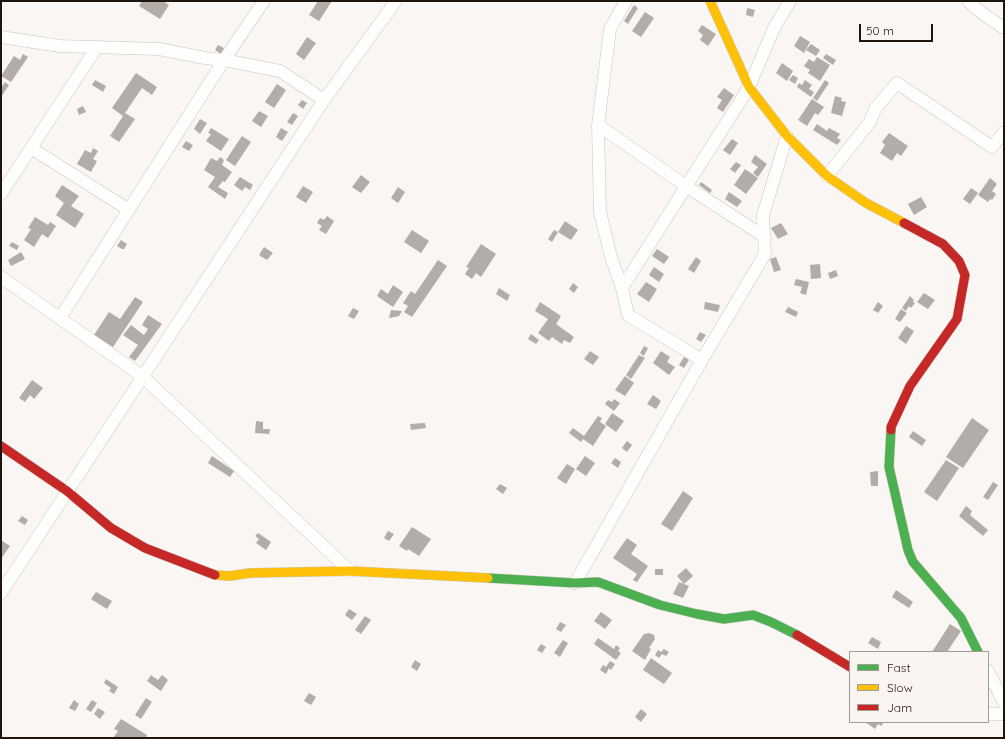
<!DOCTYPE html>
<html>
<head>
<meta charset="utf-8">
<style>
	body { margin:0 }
	#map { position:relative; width:1005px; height:739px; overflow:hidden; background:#f9f6f3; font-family:Quicksand,sans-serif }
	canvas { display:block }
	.frame { position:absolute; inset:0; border:2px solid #1e150e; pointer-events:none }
	.legend { position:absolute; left:849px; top:651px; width:140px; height:72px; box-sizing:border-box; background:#fbf5f1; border:1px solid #a39b96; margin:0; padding:5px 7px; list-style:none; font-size:12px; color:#1e150e }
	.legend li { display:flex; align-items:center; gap:8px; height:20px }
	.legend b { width:20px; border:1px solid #a39b96 }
	.scale { position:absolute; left:859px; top:24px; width:74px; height:18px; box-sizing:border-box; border:2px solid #1e150e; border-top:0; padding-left:5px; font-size:12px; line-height:14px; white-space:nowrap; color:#1e150e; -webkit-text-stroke:3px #fbf5f1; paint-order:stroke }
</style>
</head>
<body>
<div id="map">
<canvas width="1005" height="739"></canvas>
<div class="frame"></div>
<ul class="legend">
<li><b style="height:5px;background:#4caf50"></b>Fast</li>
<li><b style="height:5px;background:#ffc107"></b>Slow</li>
<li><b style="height:5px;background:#c62828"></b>Jam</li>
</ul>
<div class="scale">50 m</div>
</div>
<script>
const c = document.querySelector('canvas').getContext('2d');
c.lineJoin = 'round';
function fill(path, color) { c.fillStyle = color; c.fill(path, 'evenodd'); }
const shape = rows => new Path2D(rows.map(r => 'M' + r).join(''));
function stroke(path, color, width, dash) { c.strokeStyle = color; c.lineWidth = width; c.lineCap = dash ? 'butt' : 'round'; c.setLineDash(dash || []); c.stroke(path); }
const building = shape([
	[142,1,163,1,169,5,160,19,139,6],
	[318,1,332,1,319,21,309,15],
	[634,5,638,8,628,24,624,21],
	[747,8,755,10,753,17,746,15],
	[645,12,654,18,641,37,632,31],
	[702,25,716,34,708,46,700,40,703,35,698,31],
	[800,36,810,42,804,53,794,46],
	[307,37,316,43,304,60,296,54],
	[811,44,820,50,816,56,806,50],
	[218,45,224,48,221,54,215,50],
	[23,54,28,57,11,82,1,76,14,56,20,60],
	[826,54,836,60,833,65,823,58],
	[817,57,830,65,820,81,808,73,810,70,804,66,809,59,814,62],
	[782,63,793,71,787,81,776,73],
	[136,73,157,87,152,95,142,88,123,116,112,108],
	[793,75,798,78,795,84,789,80],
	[95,80,106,86,103,92,92,85],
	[805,80,812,85,809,89,814,92,811,97,797,87,799,83,802,85],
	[825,80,829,83,817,101,813,98],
	[5,82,9,85,1,97,1,88],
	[277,84,286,90,274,108,265,102],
	[724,88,734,95,723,112,717,108,722,100,717,97],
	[835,96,842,98,841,101,846,102,842,116,831,113],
	[812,99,824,107,818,115,815,113,807,126,798,120],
	[302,100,307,103,303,109,298,105],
	[83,106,86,112,79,115,77,109],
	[259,111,268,116,261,127,252,121],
	[125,113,135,119,119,142,110,136],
	[293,113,298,116,292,125,287,122],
	[200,119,207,123,200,134,194,129],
	[817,124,827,131,829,128,840,134,837,138,841,140,837,145,813,130],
	[211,128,229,139,221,151,206,141,211,134,208,133],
	[281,128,288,132,282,141,276,137],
	[889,133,908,146,901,156,897,153,892,161,880,153,885,145,882,142],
	[242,136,251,142,235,166,226,160],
	[732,139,738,143,730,155,723,150],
	[186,141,193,145,189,151,182,147],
	[93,148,98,151,93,159,97,161,91,172,77,164,85,150,91,153],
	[755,155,767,164,758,177,753,173,758,167,751,162],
	[220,157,224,160,222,165,232,172,225,182,223,181,218,187,228,193,225,199,208,187,215,177,204,170,211,158,217,161],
	[736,162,741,165,735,173,730,169],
	[745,169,758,178,746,194,734,185],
	[361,175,370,182,361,193,352,187],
	[240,177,253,185,250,190,245,187,242,191,234,185],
	[990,178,997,184,992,191,996,194,992,200,990,199,988,202,978,195],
	[701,182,712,190,710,193,699,185],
	[62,185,79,196,71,206,84,214,75,228,56,215,64,203,55,196],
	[303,186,313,192,306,203,296,197],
	[398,187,405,192,398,203,391,198],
	[971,188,978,193,970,204,963,199],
	[729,192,742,201,737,207,725,199],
	[921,197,927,207,914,215,908,204],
	[327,216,334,221,326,234,319,230,322,226,317,223,320,218,324,220],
	[35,217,48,225,50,222,56,226,48,238,42,234,34,247,24,240,31,229,28,228],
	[565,221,578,230,571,240,558,232],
	[781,223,788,234,778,239,771,228],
	[412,230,429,241,421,253,404,242],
	[554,230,558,232,552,242,548,239],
	[121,240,127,244,124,249,122,249,117,246],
	[12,242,19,246,17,250,9,246],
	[481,244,496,254,481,277,476,273,472,279,465,274,469,268,466,267],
	[264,247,273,253,267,260,259,255],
	[657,249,669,257,664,264,652,256],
	[21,252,25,259,11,266,8,260],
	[696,257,701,261,694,273,688,269],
	[776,257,781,270,774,272,770,259],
	[438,260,447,266,412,317,404,312,408,306,403,303,411,291,415,294],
	[820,264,821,278,811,279,810,265],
	[654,267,664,274,659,282,649,275],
	[836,270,838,276,830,279,828,273],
	[796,279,809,282,806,295,800,293,802,287,794,285],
	[646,282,657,289,649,302,637,294],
	[573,283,578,287,574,293,569,289],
	[393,285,403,292,393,307,377,296,381,289,388,294],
	[499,288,510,295,507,301,496,294],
	[924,293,935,300,928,309,917,302],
	[910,296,914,300,913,302,915,303,911,308,909,306,906,311,902,308],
	[135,297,143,302,113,347,94,335,109,312,120,319],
	[540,302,561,316,556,324,574,337,570,343,564,340,562,344,552,337,549,341,538,333,548,319,535,311],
	[705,302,720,305,718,312,704,309],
	[878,302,883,306,878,313,873,310],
	[788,307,798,312,796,317,785,312],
	[353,308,359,311,354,319,348,316],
	[901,309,907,313,900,322,895,319],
	[391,310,402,311,399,316,389,318],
	[148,315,162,324,135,361,129,357,138,345,123,335,131,325,144,335,148,329,142,325],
	[906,326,914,331,906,344,898,338],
	[700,332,706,335,701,342,696,339],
	[531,334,539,340,536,344,528,339],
	[644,346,648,348,644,356,640,353],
	[590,351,599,357,593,365,584,359],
	[661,351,670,357,667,362,675,367,669,375,653,363],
	[639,355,645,358,631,379,626,375],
	[684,357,689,360,684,368,679,365],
	[625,376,634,383,625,396,615,390],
	[32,380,43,388,34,399,30,395,25,402,19,398],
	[653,395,661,401,656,409,647,404],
	[614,399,620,403,614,411,605,404,608,400,612,402],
	[612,413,624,421,616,432,605,424],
	[598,416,602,418,600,422,606,426,593,446,583,439,581,442,569,433,573,428,584,436],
	[972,418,989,430,963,468,946,457],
	[256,421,263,422,263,429,270,429,269,434,255,433],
	[425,423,426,428,411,430,410,424],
	[913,431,926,440,922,446,909,437],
	[627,441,632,445,627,452,622,448],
	[212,456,234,471,230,477,208,463],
	[585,456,595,463,586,476,576,469],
	[615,458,621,462,618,468,611,463],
	[946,460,959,468,937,501,924,492],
	[567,464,575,469,566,484,557,478],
	[878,471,878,486,871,486,870,472],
	[993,482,998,485,988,500,983,497],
	[500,484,507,488,503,494,496,489],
	[683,491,693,498,672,531,661,524],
	[966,506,972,511,970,515,988,530,983,536,959,516],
	[22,516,28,520,25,525,18,521],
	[412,527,431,539,419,556,408,549,407,551,399,546],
	[388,531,394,534,389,541,384,538],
	[258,533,271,542,266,550,256,543,259,539,255,536],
	[627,538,637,545,631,554,648,566,637,582,633,580,637,574,613,558],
	[1,540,10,546,1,559],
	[686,568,693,576,684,584,677,576],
	[655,569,663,569,663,575,655,575],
	[679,582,689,586,683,598,673,594],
	[896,590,913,602,909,608,892,597],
	[96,592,112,601,107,609,91,599],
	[349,609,357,614,352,620,345,615],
	[601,612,612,620,605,629,594,621],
	[365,616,371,620,361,634,355,630],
	[560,622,566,625,561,632,556,629],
	[950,624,961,631,947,652,932,652],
	[649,633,654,635,655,639,649,648,651,649,645,660,632,651,644,634],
	[872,637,881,642,878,649,868,643],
	[598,638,614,649,616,645,620,648,618,651,621,653,616,660,594,644],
	[563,640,568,643,560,657,554,653],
	[541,644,546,647,542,653,537,650],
	[664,649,669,652,666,656,662,654,659,658,655,655,658,650,661,652],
	[651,658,672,673,664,684,643,670],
	[415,660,421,664,417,671,411,667],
	[610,661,615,664,611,670,609,668,606,674,600,670,603,665,606,667],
	[151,675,158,680,162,675,168,680,161,691,147,681],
	[106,679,118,687,114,694,109,691,111,688,104,683],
	[309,693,316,697,311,705,304,701],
	[146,698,152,702,141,719,135,715],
	[74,700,79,704,75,711,69,708],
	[92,700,97,703,91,712,86,709],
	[98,708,105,712,100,719,94,714],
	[641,709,647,714,641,722,635,717],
	[121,719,147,735,146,738,113,738,118,731,114,729],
	[865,722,884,722,881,726,878,724,875,729]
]);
const street = shape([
	[626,1,610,29,598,125,600,212,611,257,622,288,628,315,702,360],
	[968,1,983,14,1004,28],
	[1,37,60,46,159,49,205,58,224,60,280,71,324,100],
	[598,125,686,186,765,237],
	[31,148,129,210],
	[827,176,870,122,875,109,897,83,992,147,1004,132],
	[1,194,97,47],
	[1,277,142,376,350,571],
	[622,288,749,87,774,28,790,1],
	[60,318,224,60,264,1],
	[575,583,702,360,765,254,763,215,787,136],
	[1,593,324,100,396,1],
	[988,671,1004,703],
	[988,714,1004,714]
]);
const fast = shape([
	[891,430,889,467,908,550,913,562,961,618,978,652],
	[488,578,575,583,598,582,660,605,697,614,724,619,753,615,771,622,797,635]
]);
const slow = shape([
	[710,1,749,87,787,136,827,176,866,203,904,223],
	[215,575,230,576,250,573,350,571,488,578]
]);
const jam = shape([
	[891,430,891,427,910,386,957,319,965,275,959,261,943,244,904,223],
	[1,446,67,491,111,528,145,548,215,575],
	[797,635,850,667]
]);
fill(building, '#b3ada9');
stroke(street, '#cbc5c0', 13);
stroke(fast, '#cbc5c0', 10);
stroke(slow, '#cbc5c0', 10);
stroke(jam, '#cbc5c0', 10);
stroke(street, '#fefefd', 12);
stroke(fast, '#4caf50', 9);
stroke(slow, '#ffc107', 9);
stroke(jam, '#c62828', 9);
</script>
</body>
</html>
